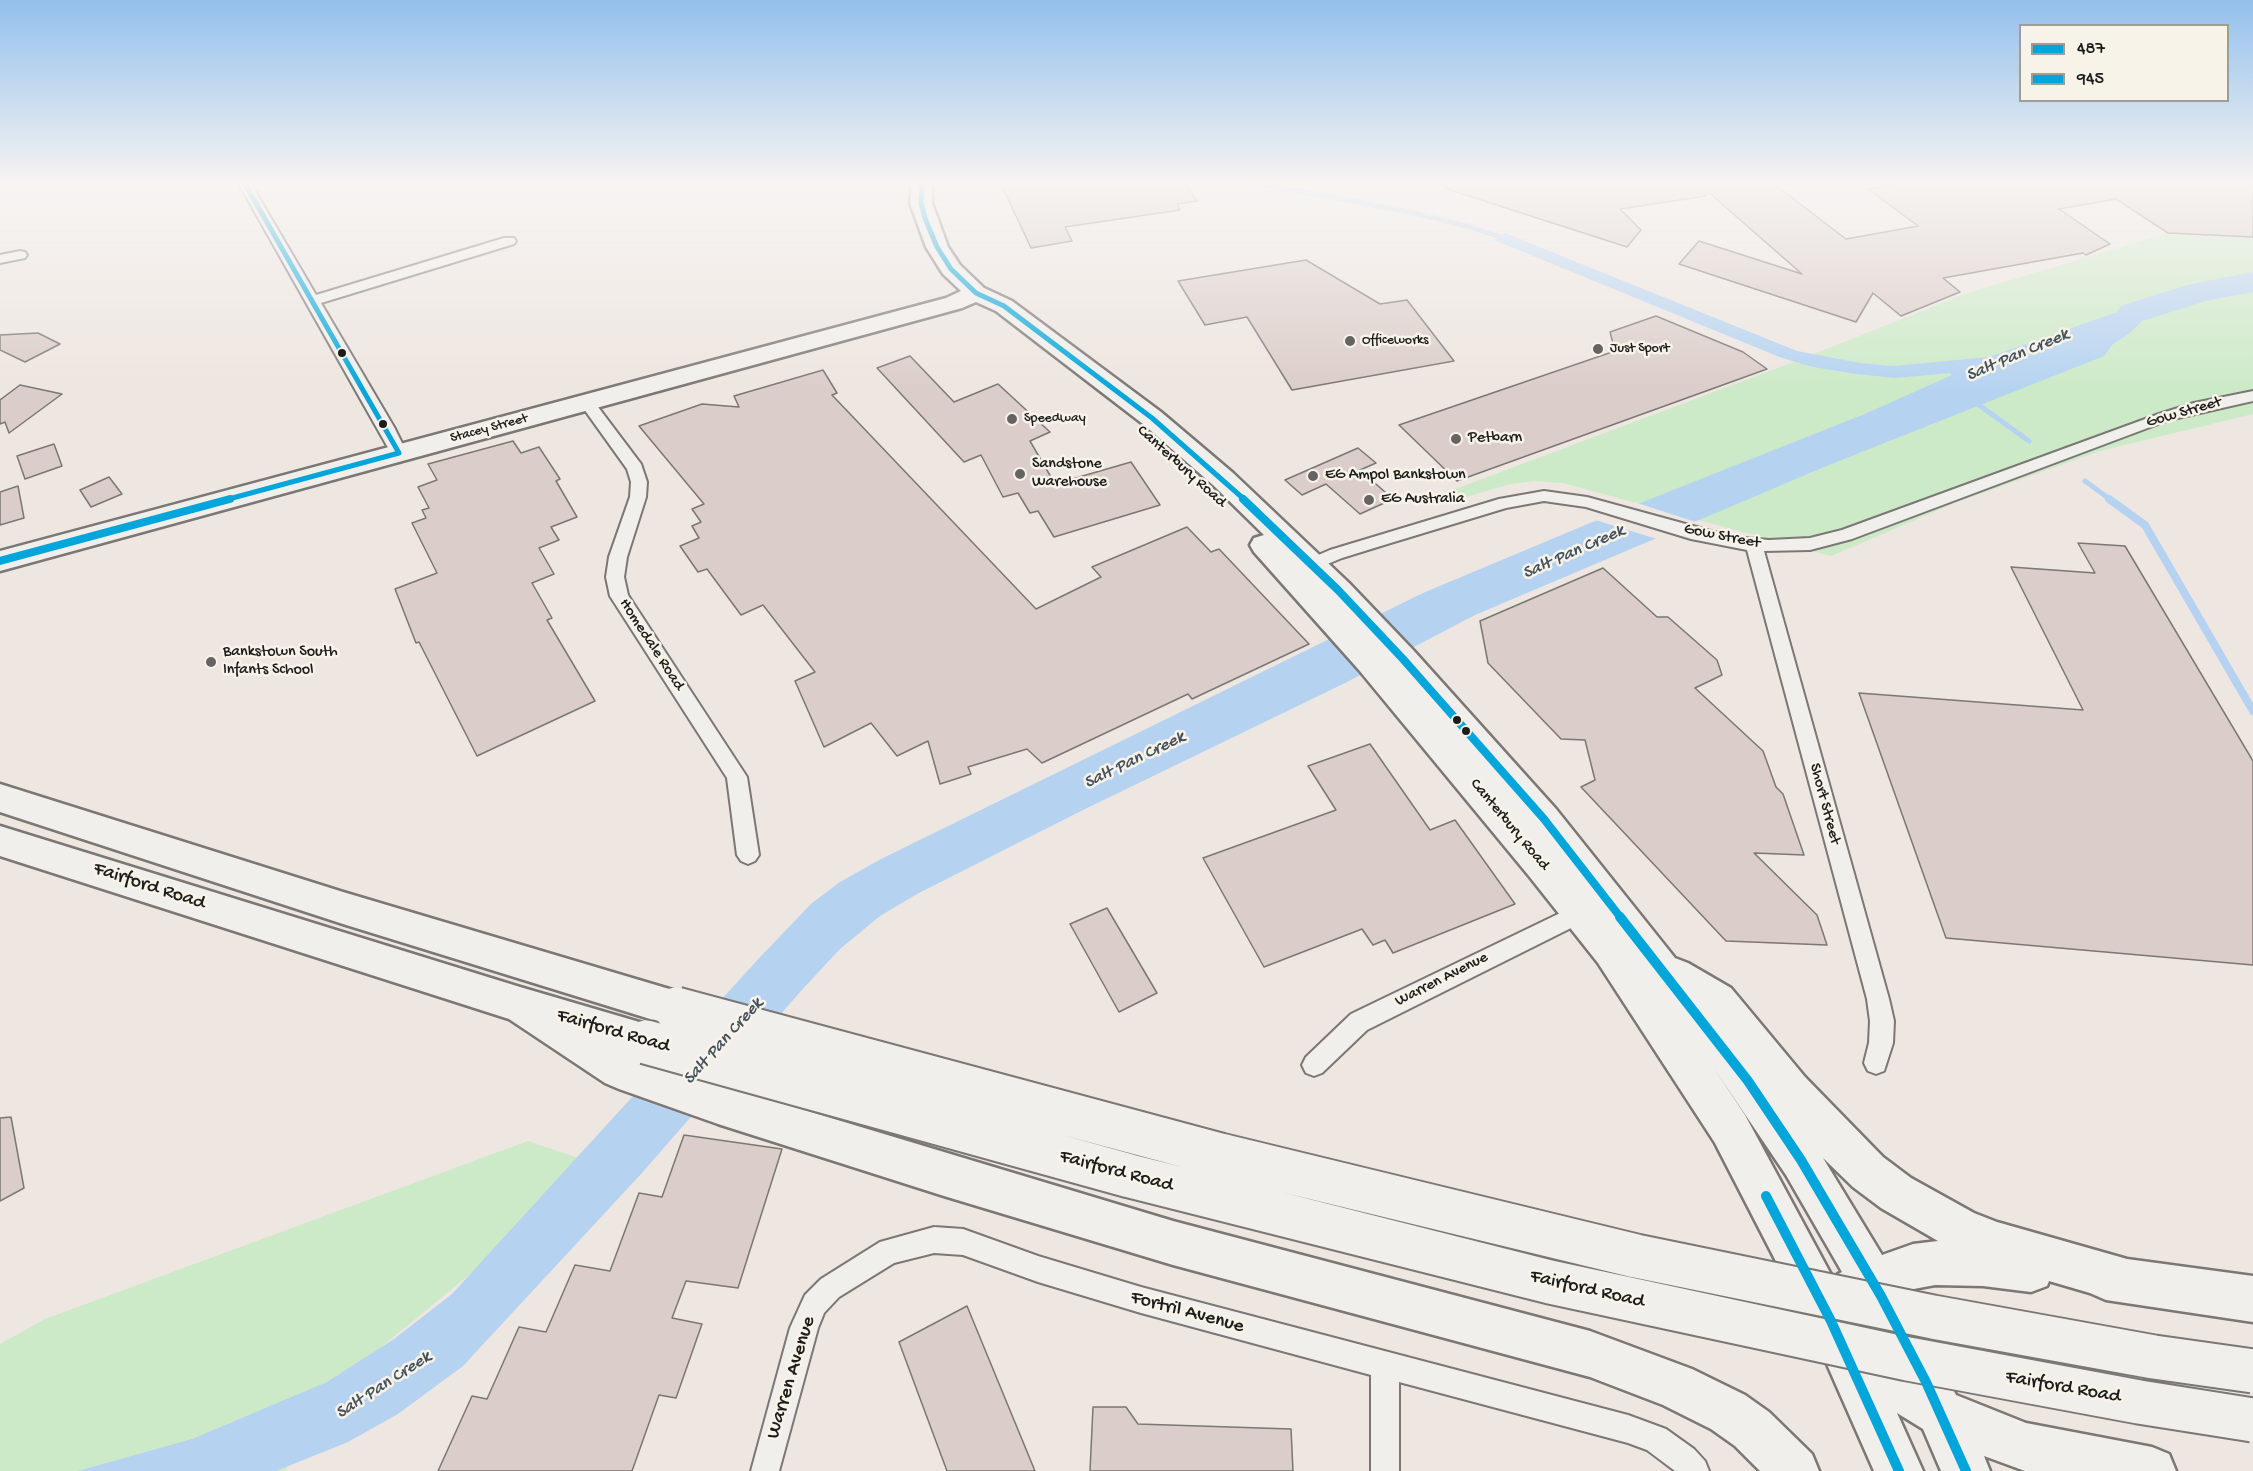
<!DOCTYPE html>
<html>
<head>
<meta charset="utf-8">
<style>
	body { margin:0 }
	#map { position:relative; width:2253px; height:1471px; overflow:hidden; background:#eee6e1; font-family:"Gochi Hand",sans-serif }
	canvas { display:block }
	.legend { position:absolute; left:2019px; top:24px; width:210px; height:78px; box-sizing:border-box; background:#f7f3e8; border:2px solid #9f9d96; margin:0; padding:8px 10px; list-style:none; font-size:18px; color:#1c1c1c }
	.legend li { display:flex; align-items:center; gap:12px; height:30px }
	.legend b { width:30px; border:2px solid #9f9d96 }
</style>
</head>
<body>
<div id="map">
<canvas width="2253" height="1471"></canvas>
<ul class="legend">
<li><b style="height:8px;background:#03a6da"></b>487</li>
<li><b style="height:8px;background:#03a6da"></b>945</li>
</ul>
</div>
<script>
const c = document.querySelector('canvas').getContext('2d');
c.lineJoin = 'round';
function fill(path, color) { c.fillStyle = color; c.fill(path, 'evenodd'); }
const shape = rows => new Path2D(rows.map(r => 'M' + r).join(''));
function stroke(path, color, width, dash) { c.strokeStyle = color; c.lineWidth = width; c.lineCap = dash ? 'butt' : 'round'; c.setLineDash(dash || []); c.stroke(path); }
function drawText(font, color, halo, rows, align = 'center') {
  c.font = font + ' "Gochi Hand",sans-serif'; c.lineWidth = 5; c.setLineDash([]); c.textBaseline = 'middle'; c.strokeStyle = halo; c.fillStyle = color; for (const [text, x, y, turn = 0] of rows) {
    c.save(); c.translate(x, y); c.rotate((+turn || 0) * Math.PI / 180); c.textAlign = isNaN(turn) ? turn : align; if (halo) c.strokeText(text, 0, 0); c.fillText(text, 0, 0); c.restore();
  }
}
const green = shape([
	[2168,233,2253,237,2253,414,2100,451,1957,502,1831,556,1563,483,1535,481,1510,484,1456,500,1437,496,1791,363,1967,293],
	[528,1141,602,1166,336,1384,285,1471,0,1471,0,1344,45,1319]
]);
const water = shape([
	[1505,233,1797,351,1860,363,1892,366,1989,357,2126,309,2190,291,2205,301,2142,321,2130,333,2113,344,2104,356,1829,465,1475,615,1345,683,1081,811,917,894,880,916,840,949,800,992,641,1174,463,1366,398,1414,348,1442,276,1471,78,1471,192,1439,327,1382,394,1339,452,1294,762,955,812,903,840,882,881,859,1423,593,1590,523,1867,413,1952,375,1950,373,1895,378,1857,374,1813,367,1782,358,1494,240]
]);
const pier = shape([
	[1634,502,1699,523,1660,540,1592,519]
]);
const streamFar1 = shape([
	[1262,184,1414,213,1470,227,1509,240],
	[1972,400,2029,441],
	[2085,481,2111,500]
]);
const stream = shape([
	[2109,499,2145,525,2253,711]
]);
const river = shape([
	[2253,272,2253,292,2205,301,2133,323,2121,320,2116,313,2121,306,2187,285,2253,272]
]);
const building = shape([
	[1001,184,1186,184,1197,201,1177,204,1180,210,1065,227,1072,241,1031,248,1001,184],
	[1445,184,1774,184,1846,239,1918,226,1868,189,1899,184,2253,184,2253,237,2168,233,2116,199,2059,209,2110,244,2086,255,2083,253,1943,278,1960,292,1901,316,1873,293,1856,322,1679,264,1699,241,1802,274,1706,190,1706,196,1620,209,1641,230,1627,247,1444,188,1445,184],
	[1306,260,1380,304,1407,300,1454,361,1292,390,1247,317,1205,325,1178,281,1306,260],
	[1656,316,1743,352,1767,369,1457,481,1399,425,1615,351,1610,332,1656,316],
	[38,333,60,344,25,362,0,350,0,335,38,333],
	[910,356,954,402,998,384,1050,432,1030,441,1055,484,1131,462,1160,505,1054,537,1038,511,1030,513,1018,493,1003,497,981,455,964,462,877,368,910,356],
	[823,370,837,393,832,395,1036,609,1101,577,1092,567,1187,527,1211,552,1219,549,1309,644,1192,699,1188,694,1042,763,1027,749,968,767,971,774,940,784,928,741,897,756,871,723,824,747,795,681,815,672,763,605,741,615,707,569,698,572,680,546,699,538,692,526,701,522,692,509,704,504,639,426,702,404,739,407,734,396,823,370],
	[20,385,62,394,9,433,5,422,0,424,0,400,20,385],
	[513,441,521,453,539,447,560,479,556,481,577,517,551,527,559,540,539,548,554,574,532,583,552,618,547,620,595,701,477,756,419,642,416,643,395,589,437,573,412,523,426,518,422,510,429,508,418,487,437,480,428,464,513,441],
	[54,444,62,466,25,479,17,456,54,444],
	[1358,448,1376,463,1360,470,1393,499,1360,514,1326,484,1302,495,1285,480,1358,448],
	[109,477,122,494,91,507,80,490,109,477],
	[18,486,24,518,0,525,0,492,18,486],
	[2078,543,2125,546,2253,761,2253,965,1946,938,1859,693,2083,710,2011,567,2095,573,2078,543],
	[1603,568,1657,617,1668,617,1717,660,1722,675,1695,688,1763,751,1776,787,1783,794,1804,855,1754,853,1817,915,1827,945,1726,941,1581,787,1595,780,1585,740,1561,739,1488,663,1480,621,1603,568],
	[1370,744,1430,830,1455,820,1515,904,1393,953,1385,940,1373,945,1362,929,1264,967,1203,858,1336,810,1308,766,1370,744],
	[1107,908,1157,993,1119,1012,1070,924,1107,908],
	[11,1117,24,1188,0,1201,0,1118,11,1117],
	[684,1135,782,1149,738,1288,686,1281,672,1318,702,1324,676,1398,659,1395,632,1471,438,1471,472,1396,487,1399,519,1327,546,1332,575,1265,610,1271,639,1193,662,1197,684,1135],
	[967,1306,1035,1471,947,1471,899,1342,967,1306],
	[1093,1407,1126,1407,1138,1424,1291,1429,1293,1471,1090,1471,1093,1407]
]);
const street = shape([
	[239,184,251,184,316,295,504,238,514,238,516,241,514,244,321,303,394,427,407,453,405,457,393,457,391,453,239,184],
	[20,251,25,252,27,255,25,258,0,263,0,255,20,251],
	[2253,391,2253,401,2169,420,1852,539,1810,550,1764,551,1889,999,1894,1021,1893,1043,1884,1071,1876,1074,1868,1071,1864,1063,1869,1043,1870,1021,1867,999,1747,550,1691,539,1586,507,1544,501,1506,508,1384,545,1342,558,1301,575,1295,573,1292,569,1295,565,1330,550,1499,499,1544,491,1587,497,1733,537,1769,540,1810,538,1842,530,2159,414,2194,403,2253,391],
	[587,397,592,399,641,464,647,482,646,497,627,557,624,577,628,595,747,777,759,855,755,861,748,864,741,861,737,855,727,778,610,596,606,577,609,557,630,497,631,482,627,469,579,402,587,397],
	[1581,903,1589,905,1592,912,1589,919,1367,1030,1322,1073,1314,1076,1306,1073,1302,1065,1306,1057,1351,1014,1581,903],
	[934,1227,963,1229,1038,1256,1141,1287,1628,1415,1666,1429,1694,1449,1705,1461,1709,1471,1675,1471,1647,1450,1628,1443,1399,1382,1399,1471,1371,1471,1371,1375,1141,1313,1038,1282,963,1255,934,1253,894,1263,839,1297,824,1313,818,1328,779,1471,751,1471,790,1328,805,1295,821,1279,880,1242,934,1227]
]);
const highway = shape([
	[912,184,932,184,932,203,948,247,960,265,984,288,1012,301,1161,412,1233,473,1349,583,1414,651,1556,809,1675,958,1688,963,1731,988,1805,1077,1883,1157,1911,1178,1974,1213,1997,1222,2127,1259,2253,1276,2253,1322,2106,1300,2090,1293,2049,1281,2047,1286,2031,1292,1983,1286,1935,1285,1903,1291,1956,1395,2026,1423,2152,1447,2169,1454,2176,1471,2025,1471,1984,1456,1990,1471,1941,1471,1923,1429,1897,1413,1923,1471,1874,1471,1815,1337,1715,1143,1598,963,1529,876,1359,670,1254,552,1250,545,1254,538,1264,535,1213,485,1143,424,996,311,976,302,962,308,0,571,0,551,946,298,961,291,943,274,926,247,910,203,912,184],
	[1713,1067,1786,1175,1842,1272,1838,1274,1835,1282,1745,1115,1713,1067],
	[1823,1158,1853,1187,1881,1208,1938,1241,1913,1244,1882,1255,1823,1158],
	[1863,1309,1865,1312,1885,1351,1862,1337,1850,1311,1854,1313,1863,1309],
	[0,784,343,892,676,991,690,996,695,1009,690,1022,676,1027,343,924,0,812,0,784],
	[0,826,520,987,646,1024,660,1029,666,1042,660,1055,647,1060,718,1084,1173,1221,1590,1331,1692,1369,1745,1395,1769,1412,1812,1454,1819,1471,1760,1471,1735,1446,1711,1429,1663,1405,1590,1377,1173,1265,944,1196,718,1124,619,1089,605,1083,509,1019,0,856,0,826]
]);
const highwayBridge = shape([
	[676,1009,1220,1155,1636,1256,1933,1317,2154,1357,2253,1371],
	[646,1042,1130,1176,1550,1282,1908,1359,2139,1402,2253,1420]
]);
const bus1Far2 = shape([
	[922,184,921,203,925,218,937,247,951,269,976,293,1004,306,1152,418,1245,500]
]);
const bus1Far1 = shape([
	[1243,499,1338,590,1403,659,1544,819,1621,918]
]);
const bus1 = shape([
	[1620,917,1748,1081,1801,1160,1881,1296,1926,1382,1966,1471],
	[1766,1196,1831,1321,1899,1471]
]);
const bus2Far1 = shape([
	[245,184,399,453],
	[225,500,399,453]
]);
const bus2 = shape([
	[0,561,230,499]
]);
const markers = [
	[1350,341,6,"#666361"],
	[1598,349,6,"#666361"],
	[342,353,5,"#1c1c1c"],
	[1012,419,6,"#666361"],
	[383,424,5,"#1c1c1c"],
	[1456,439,6,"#666361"],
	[1020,474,6,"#666361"],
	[1313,476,6,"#666361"],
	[1369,500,6,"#666361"],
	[211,662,6,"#666361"],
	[1457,720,5,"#1c1c1c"],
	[1466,731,5,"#1c1c1c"]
];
const farPoinames = [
	["Officeworks",1362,341],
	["Just Sport",1610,349],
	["Speedway",1024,419]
];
const farStreetnames = [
	["Stacey Street",489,429,-15]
];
const streetNames = [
	["Gow Street",2184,413,-16],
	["Canterbury Road",1181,467,42],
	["Gow Street",1722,537,11],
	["Homedale Road",651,645,57],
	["Short Street",1824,804,75],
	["Canterbury Road",1509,825,50],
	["Warren Avenue",1442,980,-27]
];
const poiNames = [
	["Petbarn",1468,439],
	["Sandstone",1032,465],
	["Warehouse",1032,483],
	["EG Ampol Bankstown",1325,476],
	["EG Australia",1381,500],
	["Bankstown South",223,653],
	["Infants School",223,671]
];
const waterNames = [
	["Salt Pan Creek",2018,356,-23],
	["Salt Pan Creek",1574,553,-24],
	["Salt Pan Creek",1135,761,-26],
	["Salt Pan Creek",724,1042,-48],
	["Salt Pan Creek",384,1386,-33]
];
const nearStreetnames = [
	["Fairford Road",149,887,18],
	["Fairford Road",613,1032,16],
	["Fairford Road",1116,1172,15],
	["Fairford Road",1587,1290,13],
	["Fortril Avenue",1187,1313,15],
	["Warren Avenue",792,1378,-73],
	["Fairford Road",2063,1388,10]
];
fill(green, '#cceac7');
fill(water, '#b5d3f1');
fill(pier, '#eee6e1');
stroke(streamFar1, '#b5d3f1', 5);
stroke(stream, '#b5d3f1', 8);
fill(river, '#b5d3f1');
fill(building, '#dbcdc9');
stroke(building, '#7a7775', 1.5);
stroke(street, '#7a7775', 4);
stroke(highway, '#7a7775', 5);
fill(street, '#f1efeb');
fill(highway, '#f1efeb');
stroke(highwayBridge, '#7a7775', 47, []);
stroke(highwayBridge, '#f1efeb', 43);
stroke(bus1Far2, '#03a6da', 5);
stroke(bus1Far1, '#03a6da', 8);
stroke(bus1, '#03a6da', 10);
stroke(bus2Far1, '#03a6da', 5);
stroke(bus2, '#03a6da', 8);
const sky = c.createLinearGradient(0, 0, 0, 390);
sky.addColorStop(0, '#93c0ec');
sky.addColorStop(0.47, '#f7f4f2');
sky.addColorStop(1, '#f7f4f200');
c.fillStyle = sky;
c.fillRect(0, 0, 2253, 390);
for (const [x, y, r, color] of markers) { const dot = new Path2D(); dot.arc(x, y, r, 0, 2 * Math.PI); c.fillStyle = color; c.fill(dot); stroke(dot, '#f7f3e8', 2); }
drawText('14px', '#1c1c1c', '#f7f3e8', farPoinames, 'left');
drawText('14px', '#1c1c1c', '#f7f3e8', farStreetnames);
drawText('16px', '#1c1c1c', '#f7f3e8', streetNames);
drawText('16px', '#1c1c1c', '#f7f3e8', poiNames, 'left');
drawText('italic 18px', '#43515e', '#f7f3e8', waterNames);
drawText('20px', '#1c1c1c', '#f7f3e8', nearStreetnames);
</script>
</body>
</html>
